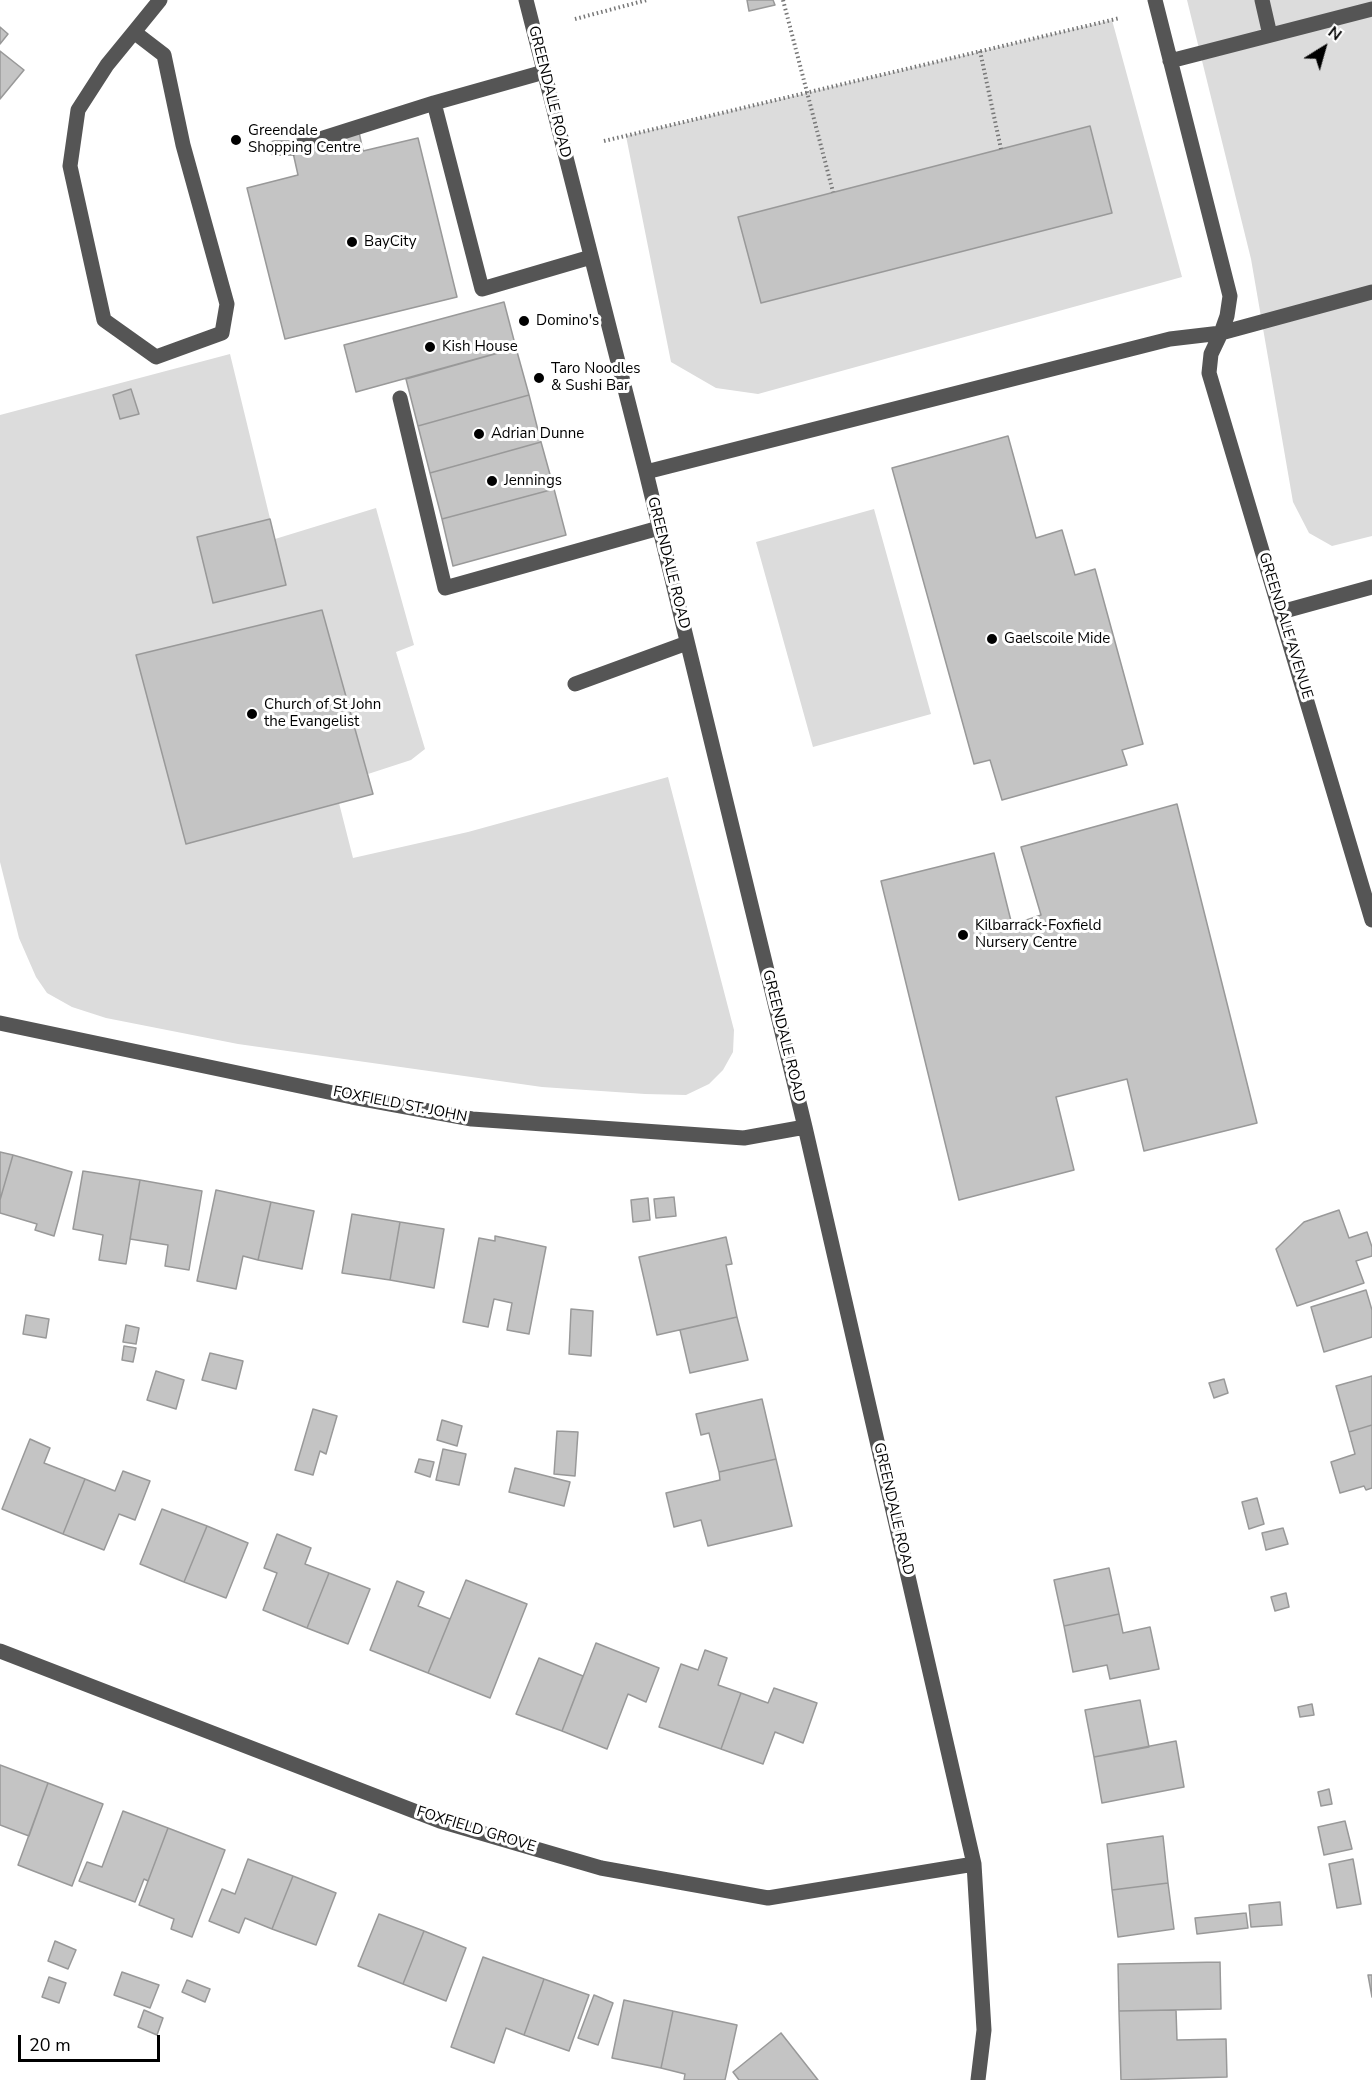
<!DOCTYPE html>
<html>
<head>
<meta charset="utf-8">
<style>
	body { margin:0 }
	#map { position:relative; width:1372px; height:2080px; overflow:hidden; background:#fff; font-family:"Nunito Sans",sans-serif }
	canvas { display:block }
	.north { position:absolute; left:1294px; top:18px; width:60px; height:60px; -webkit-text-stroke:4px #fff; paint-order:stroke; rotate:37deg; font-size:16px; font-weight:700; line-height:24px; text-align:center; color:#000 }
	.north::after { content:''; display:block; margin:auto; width:21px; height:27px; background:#000; clip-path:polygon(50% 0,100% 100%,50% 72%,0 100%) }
	.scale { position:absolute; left:18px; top:2035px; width:142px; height:27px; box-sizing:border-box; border:3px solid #000; border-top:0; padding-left:8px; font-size:18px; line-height:21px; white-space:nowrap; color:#000; -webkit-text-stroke:4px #fff; paint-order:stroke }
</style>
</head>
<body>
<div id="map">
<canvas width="1372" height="2080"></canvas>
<div class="north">N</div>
<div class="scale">20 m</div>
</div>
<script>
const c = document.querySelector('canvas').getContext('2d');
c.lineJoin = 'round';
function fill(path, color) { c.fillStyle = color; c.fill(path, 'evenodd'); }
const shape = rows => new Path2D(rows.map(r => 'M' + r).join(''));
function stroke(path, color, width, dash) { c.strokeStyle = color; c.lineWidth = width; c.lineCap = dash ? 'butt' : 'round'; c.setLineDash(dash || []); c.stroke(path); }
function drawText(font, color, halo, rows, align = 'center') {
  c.font = font + ' "Nunito Sans",sans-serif'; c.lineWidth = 6; c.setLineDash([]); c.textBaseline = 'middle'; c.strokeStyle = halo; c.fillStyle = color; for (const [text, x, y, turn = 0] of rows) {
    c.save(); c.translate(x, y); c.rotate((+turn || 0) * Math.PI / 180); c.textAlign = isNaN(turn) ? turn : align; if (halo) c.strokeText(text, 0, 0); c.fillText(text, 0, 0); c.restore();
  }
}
const green = shape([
	[1187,0,1372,0,1372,536,1332,546,1309,533,1293,502,1251,259],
	[1112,20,1182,277,758,394,716,388,671,362,626,136],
	[230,354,275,539,376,508,414,645,396,652,425,749,411,760,368,774,373,794,339,803,353,858,468,832,668,777,734,1030,733,1052,723,1070,709,1084,686,1095,645,1094,542,1087,238,1044,106,1018,72,1007,47,993,36,977,19,938,0,862,0,415],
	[874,509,931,714,813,747,756,542]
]);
const building = shape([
	[747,0,773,0,775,5,749,11,747,0],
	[0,27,8,34,0,44,0,27],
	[0,51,24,70,0,99,0,51],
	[1090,126,1112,213,761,303,738,217,1090,126],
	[359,132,363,151,418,138,457,297,285,339,247,188,298,175,292,148,359,132],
	[504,302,516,348,356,392,344,345,504,302],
	[516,348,529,395,418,426,406,379,516,348],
	[131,389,139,414,120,419,113,395,131,389],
	[529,395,541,442,430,473,418,426,529,395],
	[1008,436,1036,538,1062,530,1075,575,1095,569,1143,744,1122,750,1127,765,1002,800,990,760,974,764,892,468,1008,436],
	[541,442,554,489,442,519,430,473,541,442],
	[554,489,566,535,453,566,442,519,554,489],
	[270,519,286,585,213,603,197,537,270,519],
	[322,610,373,794,186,844,136,655,322,610],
	[1177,804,1257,1123,1144,1151,1127,1079,1056,1097,1074,1170,959,1200,881,881,994,853,1012,925,1041,915,1021,847,1177,804],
	[0,1152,13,1155,0,1200,0,1152],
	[13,1155,72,1172,54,1236,35,1230,37,1224,0,1213,0,1200,13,1155],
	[83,1171,140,1180,126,1264,99,1260,103,1235,73,1229,83,1171],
	[140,1180,202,1191,189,1270,165,1266,168,1245,130,1239,140,1180],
	[216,1190,271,1202,258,1260,243,1256,236,1289,197,1281,216,1190],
	[674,1197,676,1216,656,1218,654,1199,674,1197],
	[648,1198,650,1220,633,1222,631,1200,648,1198],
	[271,1202,314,1211,302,1269,258,1260,271,1202],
	[1339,1210,1349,1238,1367,1232,1372,1247,1372,1256,1356,1261,1364,1283,1297,1306,1276,1249,1304,1222,1339,1210],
	[352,1214,400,1222,390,1280,342,1273,352,1214],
	[400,1222,444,1229,434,1288,390,1280,400,1222],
	[495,1236,546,1247,529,1334,507,1330,512,1303,494,1299,488,1327,463,1322,479,1238,495,1241,495,1236],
	[726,1237,732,1264,726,1265,737,1317,657,1335,639,1257,726,1237],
	[1366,1290,1372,1310,1372,1337,1324,1352,1311,1307,1366,1290],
	[571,1309,593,1311,591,1356,569,1354,571,1309],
	[26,1315,49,1319,46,1338,23,1334,26,1315],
	[737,1317,748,1360,690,1373,680,1330,737,1317],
	[126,1325,139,1328,136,1344,123,1342,126,1325],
	[124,1346,136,1348,133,1362,122,1360,124,1346],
	[210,1353,243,1361,236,1389,202,1380,210,1353],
	[156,1371,184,1380,176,1409,147,1400,156,1371],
	[1372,1376,1372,1425,1349,1432,1336,1386,1372,1376],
	[1224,1379,1228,1393,1214,1398,1209,1383,1224,1379],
	[762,1399,776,1459,719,1472,709,1433,701,1435,696,1414,762,1399],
	[313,1409,337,1416,326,1454,320,1451,313,1475,295,1470,313,1409],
	[442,1420,462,1426,457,1446,437,1440,442,1420],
	[1372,1425,1372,1488,1366,1490,1364,1486,1340,1493,1331,1462,1355,1454,1349,1432,1372,1425],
	[557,1431,578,1432,575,1476,554,1474,557,1431],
	[30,1439,50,1448,44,1463,85,1479,63,1534,2,1509,30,1439],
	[443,1449,466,1454,459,1485,436,1480,443,1449],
	[419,1459,434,1462,430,1477,415,1472,419,1459],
	[776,1459,792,1526,708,1546,701,1520,674,1527,666,1493,720,1480,719,1472,776,1459],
	[515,1468,570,1482,564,1506,509,1492,515,1468],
	[123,1471,150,1481,135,1520,119,1514,104,1550,63,1534,85,1479,115,1491,123,1471],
	[1257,1498,1264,1524,1249,1529,1242,1502,1257,1498],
	[162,1509,207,1526,184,1582,140,1564,162,1509],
	[207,1526,248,1543,226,1598,184,1582,207,1526],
	[1283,1528,1288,1544,1266,1550,1262,1533,1283,1528],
	[277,1534,311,1548,305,1564,329,1573,307,1628,263,1610,277,1573,264,1568,277,1534],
	[1109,1568,1119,1614,1064,1626,1054,1580,1109,1568],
	[329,1573,370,1589,348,1644,307,1628,329,1573],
	[466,1580,527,1604,490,1698,428,1673,466,1580],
	[397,1581,424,1592,418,1606,450,1619,428,1673,370,1650,397,1581],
	[1286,1593,1289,1607,1275,1611,1271,1597,1286,1593],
	[1119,1614,1123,1633,1150,1627,1159,1669,1110,1679,1107,1665,1073,1672,1064,1626,1119,1614],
	[596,1643,659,1668,646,1702,628,1694,607,1749,562,1731,596,1643],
	[705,1650,727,1658,718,1685,741,1693,721,1749,659,1727,681,1664,698,1670,705,1650],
	[539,1658,583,1676,562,1731,516,1714,539,1658],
	[774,1688,817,1703,803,1743,775,1732,763,1764,721,1749,741,1693,768,1703,774,1688],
	[1140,1700,1149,1747,1094,1757,1085,1710,1140,1700],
	[1312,1704,1314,1715,1300,1717,1298,1707,1312,1704],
	[1176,1741,1184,1787,1102,1803,1094,1757,1176,1741],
	[0,1765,48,1783,29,1836,0,1825,0,1765],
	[48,1783,103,1804,72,1886,18,1865,48,1783],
	[1329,1789,1332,1804,1321,1806,1318,1792,1329,1789],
	[123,1811,168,1828,148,1881,144,1879,135,1902,79,1881,87,1862,102,1867,123,1811],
	[1345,1821,1352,1849,1324,1855,1318,1827,1345,1821],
	[168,1828,225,1850,192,1937,171,1929,174,1919,139,1905,168,1828],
	[1163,1836,1168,1883,1112,1890,1107,1844,1163,1836],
	[248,1859,293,1876,272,1929,245,1918,239,1933,209,1921,222,1889,235,1894,248,1859],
	[1353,1859,1361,1904,1337,1908,1329,1864,1353,1859],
	[293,1876,336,1893,316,1945,272,1929,293,1876],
	[1168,1883,1174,1929,1118,1937,1112,1890,1168,1883],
	[1280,1902,1282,1925,1251,1927,1249,1905,1280,1902],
	[1246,1913,1248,1928,1197,1934,1195,1918,1246,1913],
	[379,1914,424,1931,403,1984,358,1966,379,1914],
	[424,1931,466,1948,446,2001,403,1984,424,1931],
	[55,1941,76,1950,68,1969,48,1961,55,1941],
	[483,1957,544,1979,524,2035,506,2028,494,2063,451,2047,483,1957],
	[1220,1962,1221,2009,1119,2011,1118,1964,1220,1962],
	[122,1972,159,1985,150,2008,114,1995,122,1972],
	[1368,1975,1372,1975,1372,1997,1368,1975],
	[49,1977,66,1983,59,2003,42,1997,49,1977],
	[544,1979,589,1995,569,2051,524,2035,544,1979],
	[187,1980,210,1989,205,2002,182,1992,187,1980],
	[594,1995,613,2003,598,2045,578,2038,594,1995],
	[624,2000,673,2011,661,2068,612,2058,624,2000],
	[144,2010,163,2018,157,2035,138,2027,144,2010],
	[1176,2010,1177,2040,1226,2039,1227,2077,1121,2080,1119,2011,1176,2010],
	[673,2011,737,2025,725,2080,684,2080,685,2074,661,2068,673,2011],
	[781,2033,818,2080,739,2080,733,2072,781,2033]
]);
const path = shape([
	[783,0,833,192],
	[575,19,647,0],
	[980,51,1001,149],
	[604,141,1120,18]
]);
const minor = shape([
	[526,0,646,472,805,1127,974,1864,984,2030,978,2080],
	[1155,0,1230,296,1227,316,1221,333,1211,354,1209,373,1372,920],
	[1262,0,1270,35],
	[134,32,164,55,183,145,227,304,222,333,156,357,104,320,70,166,78,110,107,65,134,32,160,0],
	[1170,61,1372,9],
	[434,103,482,289,591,257],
	[274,148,292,148,434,103,544,72],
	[400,398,445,588,659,528],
	[646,472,1170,339,1221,333,1372,292],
	[1281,612,1372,587],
	[575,684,687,643],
	[0,1023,352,1097,472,1119,744,1138,805,1127],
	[0,1651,440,1821,601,1868,768,1898,974,1864]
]);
const markers = [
	[236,140,6,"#000"],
	[352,242,6,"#000"],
	[524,321,6,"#000"],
	[430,347,6,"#000"],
	[539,378,6,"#000"],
	[479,434,6,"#000"],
	[492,481,6,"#000"],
	[992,639,6,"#000"],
	[252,714,6,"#000"],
	[963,935,6,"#000"]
];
const streetNames = [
	["GREENDALE ROAD",549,92,76],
	["GREENDALE ROAD",668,563,76],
	["GREENDALE AVENUE",1285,626,73],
	["GREENDALE ROAD",783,1036,76],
	["FOXFIELD ST. JOHN",400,1105,11],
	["GREENDALE ROAD",893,1509,77],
	["FOXFIELD GROVE",476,1830,17]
];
const poiNames = [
	["Greendale",248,131],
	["Shopping Centre",248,148],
	["BayCity",364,242],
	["Domino's",536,321],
	["Kish House",442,347],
	["Taro Noodles",551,369],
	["& Sushi Bar",551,386],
	["Adrian Dunne",491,434],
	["Jennings",504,481],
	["Gaelscoile Mide",1004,639],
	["Church of St John",264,705],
	["the Evangelist",264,722],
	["Kilbarrack-Foxfield",975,926],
	["Nursery Centre",975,943]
];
fill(green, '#dcdcdc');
fill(building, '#c4c4c4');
stroke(building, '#999', 1.5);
stroke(path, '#777', 4, [1.5, 3]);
stroke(minor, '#555', 15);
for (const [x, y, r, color] of markers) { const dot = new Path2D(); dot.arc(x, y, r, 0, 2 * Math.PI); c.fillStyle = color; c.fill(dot); stroke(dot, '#fff', 2); }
drawText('15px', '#000', '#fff', streetNames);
drawText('15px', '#000', '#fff', poiNames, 'left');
</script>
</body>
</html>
